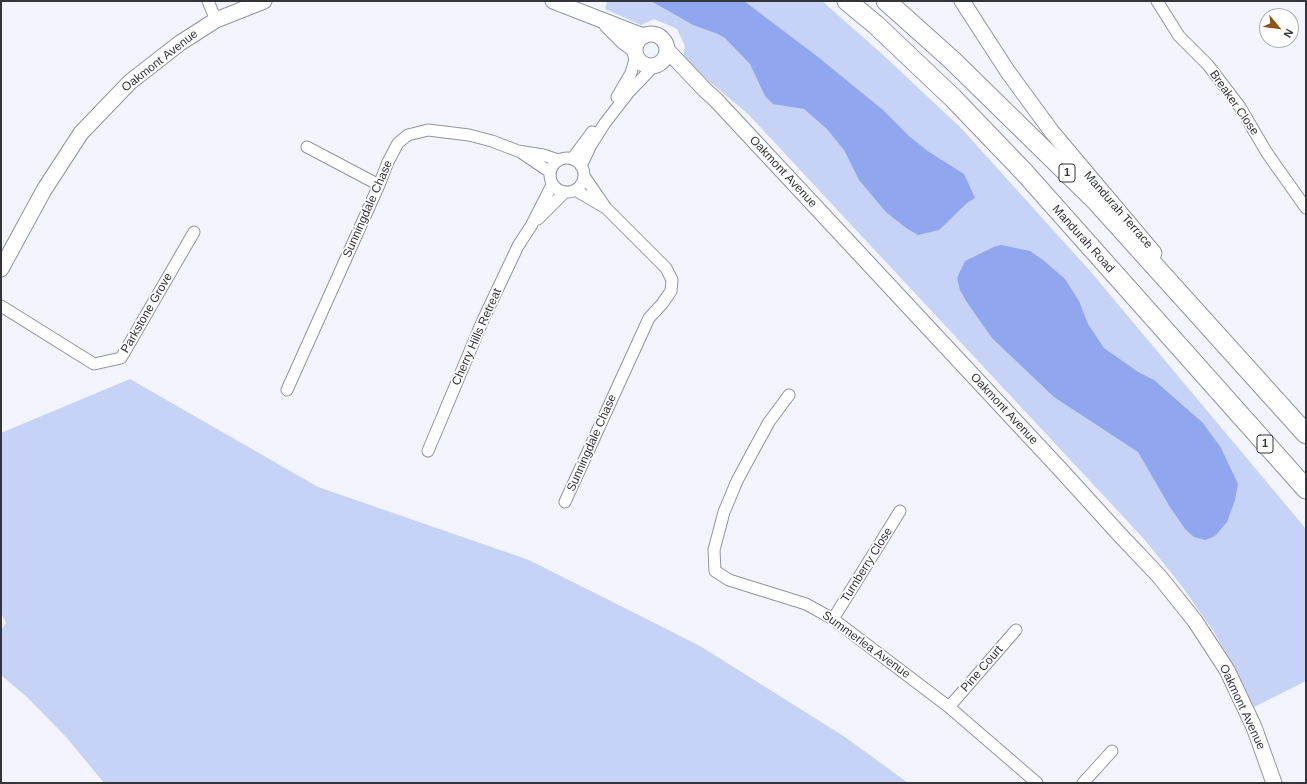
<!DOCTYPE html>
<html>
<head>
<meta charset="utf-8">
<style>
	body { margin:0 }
	#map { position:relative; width:1307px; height:784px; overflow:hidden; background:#f2f5ff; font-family:Arial,sans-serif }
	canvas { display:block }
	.frame { position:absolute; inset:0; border:2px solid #333539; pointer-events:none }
	.north { position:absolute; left:1259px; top:8px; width:40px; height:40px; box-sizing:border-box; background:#fff; border:1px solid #adaeb0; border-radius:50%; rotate:119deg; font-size:11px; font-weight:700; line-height:16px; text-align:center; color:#333539 }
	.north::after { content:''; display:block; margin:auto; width:14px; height:18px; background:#905314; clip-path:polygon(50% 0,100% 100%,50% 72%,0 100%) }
</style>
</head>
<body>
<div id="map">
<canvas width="1307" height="784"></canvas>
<div class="frame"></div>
<div class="north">N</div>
</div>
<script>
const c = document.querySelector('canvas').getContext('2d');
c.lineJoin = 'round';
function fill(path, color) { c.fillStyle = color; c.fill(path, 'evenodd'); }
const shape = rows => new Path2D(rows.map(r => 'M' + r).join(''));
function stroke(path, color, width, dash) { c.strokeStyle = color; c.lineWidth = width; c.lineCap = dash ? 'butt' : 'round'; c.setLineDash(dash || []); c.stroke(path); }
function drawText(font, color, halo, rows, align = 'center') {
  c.font = font + ' Arial,sans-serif'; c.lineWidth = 3.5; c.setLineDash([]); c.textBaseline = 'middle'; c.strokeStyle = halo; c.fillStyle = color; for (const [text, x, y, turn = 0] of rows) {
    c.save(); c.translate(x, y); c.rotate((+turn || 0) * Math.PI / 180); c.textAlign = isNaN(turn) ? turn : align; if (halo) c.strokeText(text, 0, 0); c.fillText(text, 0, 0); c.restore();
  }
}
const green = shape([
	[607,1,822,1,881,53,960,127,1091,272,1306,529,1306,681,1254,707,1233,664,1212,629,1181,585,1144,539,748,114,683,59,685,46,677,29,654,19,641,25,605,9],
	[130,379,318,487,529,560,700,646,845,737,908,783,104,783,67,738,28,698,1,675,1,630,6,623,1,613,1,433]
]);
const water = shape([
	[651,1,744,1,818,57,883,110,910,137,929,152,964,174,975,198,967,203,939,230,918,235,906,228,886,212,859,180,844,150,827,129,804,109,773,104,765,96,750,64,725,38,718,34,693,25],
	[1001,245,1030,251,1043,260,1065,279,1079,301,1088,324,1104,348,1138,372,1154,380,1203,423,1221,448,1238,484,1235,500,1227,522,1215,536,1205,540,1194,537,1185,529,1170,507,1138,452,1054,397,992,338,966,301,960,290,957,278,965,261,994,247]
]);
const street = shape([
	[208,1,216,20],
	[1157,1,1179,36,1208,65,1240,107,1267,153,1306,208],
	[617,97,631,73,636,56],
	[307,147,379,185],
	[522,153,550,172],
	'550 175a17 17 0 1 1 34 0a17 17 0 1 1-34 0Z',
	[572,159,592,132],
	[581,166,591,145,605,123,629,92,653,67],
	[575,190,604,207],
	[538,219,565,192],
	[1,306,94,364,121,358,194,232],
	[287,390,379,185,388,162,398,143,408,135,428,130,469,135,492,141,518,151,543,155,558,160],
	[789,395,769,422,752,453,737,481,724,512,714,550,715,571,729,580,806,604,833,619,949,707,1037,783],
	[428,451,483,320,518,246,531,226,552,185],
	[565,502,649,318,662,304,671,291,672,280,666,268,606,208,584,176],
	[833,619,900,511],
	[949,707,1016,630],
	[1083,783,1112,751]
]);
const secondary = shape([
	[553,1,630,31,644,36],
	[962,1,1008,72,1052,132,1154,253],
	[607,25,624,42,635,50],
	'635 50a16 16 0 1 1 32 0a16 16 0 1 1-32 0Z',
	[668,51,705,90,716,100,1060,469,1121,536,1159,576,1195,621,1227,670,1254,727,1274,783],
	[1,269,44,190,81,133,130,82,180,43,216,20,264,1]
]);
const highway = shape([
	[847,1,876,25,953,98,1024,172,1306,489],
	[886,1,952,60,1095,200,1306,434]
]);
const shields = [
	[1067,173,16],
	[1265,444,16]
];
const shieldNames = [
	["1",1067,173],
	["1",1265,444]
];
const streetNames = [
	["Oakmont Avenue",160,61,-38],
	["Breaker Close",1234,103,55],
	["Oakmont Avenue",783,172,47],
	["Sunningdale Chase",368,209,-66],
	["Mandurah Terrace",1118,210,49],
	["Mandurah Road",1083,239,48],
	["Parkstone Grove",147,313,-60],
	["Cherry Hills Retreat",477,337,-66],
	["Oakmont Avenue",1004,409,47],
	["Sunningdale Chase",592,443,-66],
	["Turnberry Close",867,565,-58],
	["Summerlea Avenue",866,645,36],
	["Pine Court",982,669,-49],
	["Oakmont Avenue",1242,707,65]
];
fill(green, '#c6d2f6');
fill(water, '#90a6ef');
stroke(street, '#9195a0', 13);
stroke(secondary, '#9195a0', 17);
stroke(highway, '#9195a0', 21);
stroke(street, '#fff', 11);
stroke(secondary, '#fff', 15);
stroke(highway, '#fff', 19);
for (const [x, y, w] of shields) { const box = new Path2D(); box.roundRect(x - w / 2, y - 9, w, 18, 3); c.fillStyle = '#fff'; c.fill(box); stroke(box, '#333539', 1); }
drawText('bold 11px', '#333539', null, shieldNames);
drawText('12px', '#333539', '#fff', streetNames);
</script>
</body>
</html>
